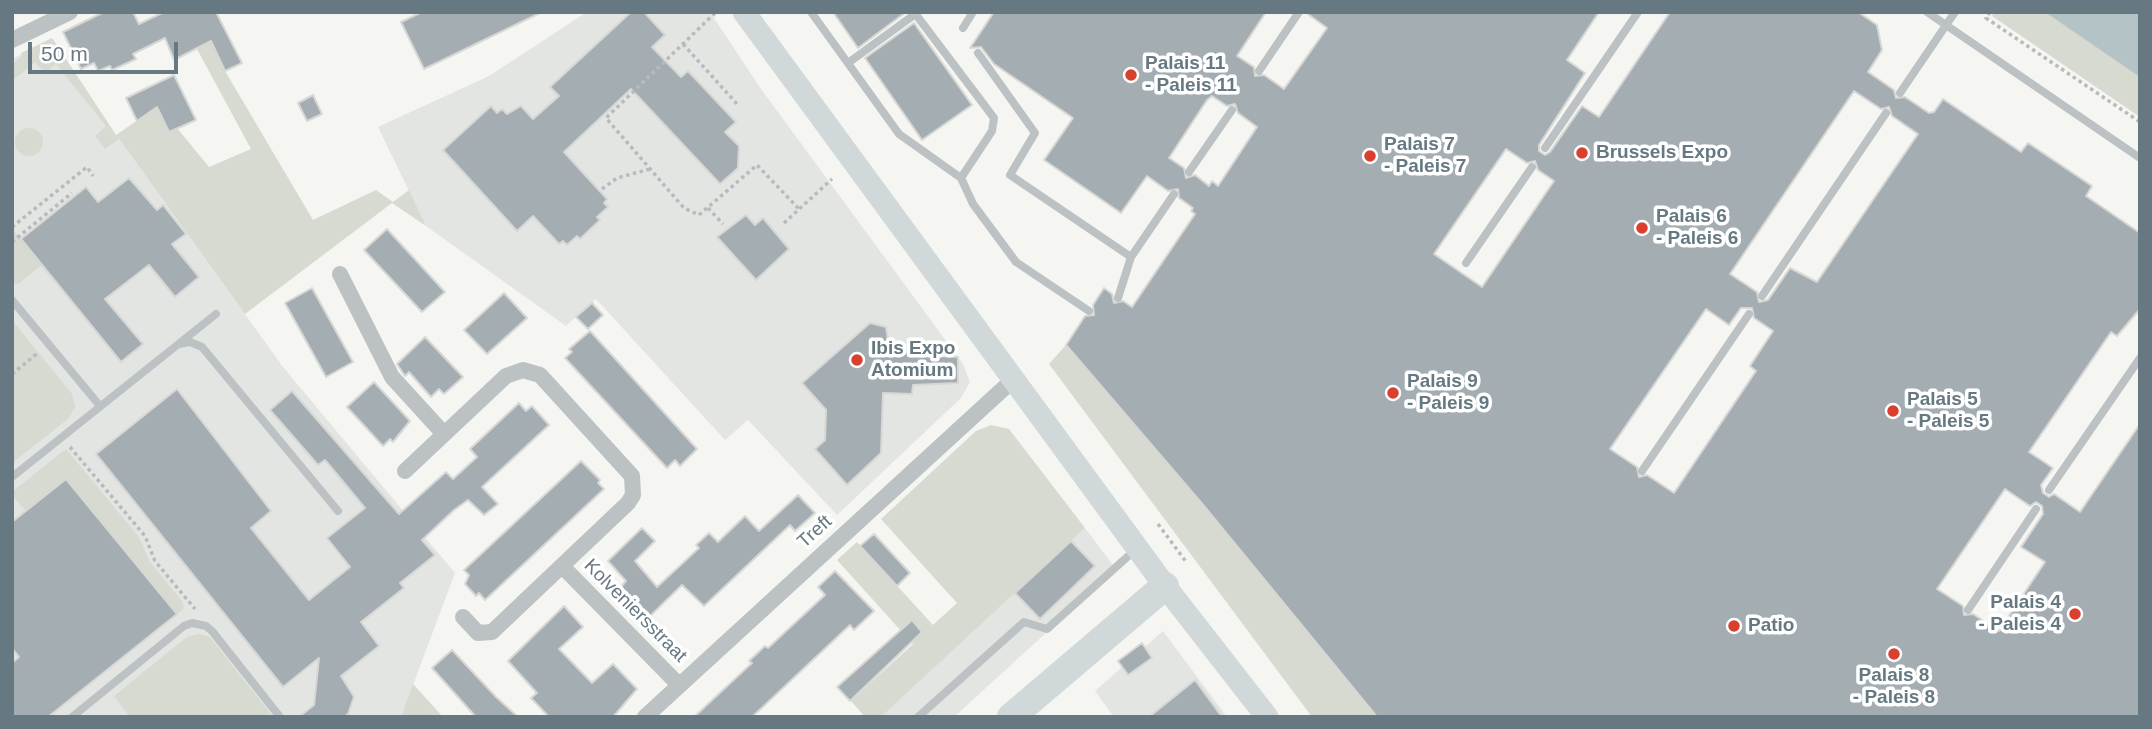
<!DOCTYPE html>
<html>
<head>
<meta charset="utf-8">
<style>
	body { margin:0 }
	#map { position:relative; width:2152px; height:729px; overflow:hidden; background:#f5f5f2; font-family:Helvetica,sans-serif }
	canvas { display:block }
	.frame { position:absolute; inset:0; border:14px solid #667982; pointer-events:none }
	.scale { position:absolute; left:28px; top:42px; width:150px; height:32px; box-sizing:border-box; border:4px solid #667982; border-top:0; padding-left:9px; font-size:21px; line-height:24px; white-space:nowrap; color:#667982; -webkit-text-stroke:5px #fff; paint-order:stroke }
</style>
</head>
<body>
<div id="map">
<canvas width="2152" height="729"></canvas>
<div class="frame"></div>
<div class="scale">50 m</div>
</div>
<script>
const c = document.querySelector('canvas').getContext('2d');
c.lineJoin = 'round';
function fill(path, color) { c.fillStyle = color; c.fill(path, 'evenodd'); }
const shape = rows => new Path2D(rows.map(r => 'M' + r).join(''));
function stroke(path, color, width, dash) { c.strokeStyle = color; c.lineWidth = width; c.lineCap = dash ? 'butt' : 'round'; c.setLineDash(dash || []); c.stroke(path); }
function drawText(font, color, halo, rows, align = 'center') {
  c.font = font + ' Helvetica,sans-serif'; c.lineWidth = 7; c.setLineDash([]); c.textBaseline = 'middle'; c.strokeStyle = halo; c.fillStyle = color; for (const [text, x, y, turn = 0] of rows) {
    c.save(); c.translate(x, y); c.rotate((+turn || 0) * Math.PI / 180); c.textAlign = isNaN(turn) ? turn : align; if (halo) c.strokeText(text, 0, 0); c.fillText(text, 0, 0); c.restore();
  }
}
const built = shape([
	[587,12,710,12,761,89,963,364,970,382,961,398,837,515,748,420,725,440,596,299,566,326,426,226,378,127,489,76],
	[52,38,116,135,283,367,455,573,401,717,12,717,12,59],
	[1085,528,1116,569,954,717,881,717],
	[1163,631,1227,717,1114,717,1095,691]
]);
const green = shape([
	[177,12,197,12,225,71,313,220,376,190,393,202,409,190,426,226,392,203,245,314,119,139,105,149,95,136,106,126,56,64,45,73,35,62,12,81,12,64,22,56,21,53,52,38,116,135,157,107,169,132,177,128,209,167,251,149],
	[1994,12,2140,12,2140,117,1992,16],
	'15 142a14 14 0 1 1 28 0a14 14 0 1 1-28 0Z',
	[13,230,42,265,18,284,12,283],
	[12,320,72,394,75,407,68,419,12,463],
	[1066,345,1204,506,1377,717,1312,717,1049,364],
	[991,425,1009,429,1085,528,881,717,865,717,851,701,913,644,837,560,857,542,933,625,957,603,881,519,976,431],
	[66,449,139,537,150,562,182,601,184,608,177,614,66,480,26,511,12,495,12,492],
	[198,634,210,637,273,717,130,717,114,696,187,637],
	[413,684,443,717,401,717]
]);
const water = shape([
	[2045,12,2140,12,2140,77]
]);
const building = shape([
	[104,12,133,12,139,24,164,12,216,12,242,63,225,71,211,41,174,60,165,38,133,54,136,59,112,70,110,66,98,71,94,63,81,69,63,32,104,12],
	[422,12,542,12,424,69,401,22,422,12],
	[631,12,644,12,665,35,652,47,681,77,688,71,736,122,725,132,739,146,738,168,720,184,631,89,564,152,607,199,604,203,608,207,597,217,600,220,580,239,577,236,567,245,563,241,559,244,533,216,517,231,443,150,491,106,497,113,502,109,507,114,521,106,533,119,559,96,550,87,631,12],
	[833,12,906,12,858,48,833,12],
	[994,12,1266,12,1237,56,1254,67,1255,76,1264,75,1284,89,1327,28,1305,12,1599,12,1567,60,1585,73,1539,145,1539,151,1545,155,1550,152,1582,106,1599,117,1670,12,1858,12,1877,25,1882,50,1868,72,1894,90,1896,98,1905,97,1929,113,1934,112,1943,99,2021,152,2028,143,2092,186,2086,196,2140,233,2140,309,2117,336,2111,332,2029,452,2053,468,2041,485,2043,493,2049,497,2054,494,2080,512,2140,424,2140,717,1377,717,1204,506,1066,345,1085,316,1094,315,1093,305,1104,288,1112,294,1114,303,1123,301,1132,307,1195,214,1191,211,1193,208,1179,198,1178,189,1168,191,1147,176,1121,213,1044,160,1073,118,994,64,981,47,970,48,994,12],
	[1854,91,1881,109,1889,107,1892,116,1918,134,1817,282,1790,268,1768,300,1759,302,1757,292,1730,274,1854,91],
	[1212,96,1227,106,1235,104,1238,113,1257,127,1218,186,1212,181,1209,186,1195,175,1186,178,1184,168,1169,158,1207,100,1212,96],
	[1506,149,1527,163,1535,161,1538,170,1554,181,1482,287,1434,254,1506,149],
	[1741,308,1752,308,1754,318,1773,331,1750,366,1756,371,1674,493,1647,475,1639,477,1637,467,1610,449,1706,309,1729,325,1741,308],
	[2005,489,2030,506,2036,502,2042,506,2043,514,2021,547,2045,562,1999,631,1973,614,1964,615,1963,606,1937,589,2005,489],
	[914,23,972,105,922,140,865,58,914,23],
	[174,75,196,120,169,132,157,107,137,121,126,98,174,75],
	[313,95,322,114,307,121,298,103,313,95],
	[129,178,157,210,163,205,186,234,172,244,199,277,175,297,149,265,105,299,143,344,121,362,21,239,86,187,98,202,129,178],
	[746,215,755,225,763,218,789,249,756,280,717,237,746,215],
	[387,229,445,292,422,312,364,250,387,229],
	[312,288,353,362,326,377,285,303,312,288],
	[504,293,527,318,487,354,464,330,504,293],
	[592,303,603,315,588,329,576,317,592,303],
	[870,323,886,327,889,346,914,355,958,357,958,383,913,385,912,394,883,393,881,453,847,485,815,449,825,440,826,410,802,383,870,323],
	[590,331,697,449,680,466,675,460,667,468,565,358,572,352,569,349,590,331],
	[425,337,463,377,444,394,439,389,431,397,409,372,405,376,397,364,425,337],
	[374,382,410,421,393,442,390,439,383,446,347,407,374,382],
	[177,389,271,511,251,528,309,600,350,567,327,538,365,508,325,460,318,465,270,410,292,391,399,514,446,472,453,479,477,457,470,449,519,403,526,411,532,406,549,425,482,487,498,504,484,515,468,500,454,510,422,540,435,555,400,583,404,588,361,622,379,646,341,676,354,697,348,714,344,717,299,717,314,705,319,658,283,687,96,454,177,389],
	[581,461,600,480,598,483,604,489,485,600,479,593,476,596,465,584,469,575,464,570,581,461],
	[66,479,177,614,48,717,12,717,12,663,19,657,12,648,12,522,66,479],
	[798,495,815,513,795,531,790,525,704,606,682,585,647,619,619,589,626,581,608,561,642,528,655,541,635,561,657,587,699,548,696,545,709,533,718,542,745,516,759,531,798,495],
	[874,534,910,573,897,586,860,546,874,534],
	[1071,541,1095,566,1040,619,1015,593,1071,541],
	[835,571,874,611,854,630,850,625,752,717,694,717,752,663,749,661,765,646,768,648,825,595,818,587,835,571],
	[564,606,583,627,559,649,592,683,613,664,637,689,613,717,549,717,531,698,537,693,508,661,564,606],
	[912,620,922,632,850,701,837,687,912,620],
	[1142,643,1152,658,1128,675,1118,661,1142,643],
	[452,650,496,697,518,717,476,717,432,668,452,650],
	[1195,680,1222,717,1149,717,1195,680]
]);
const path = shape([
	[1990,12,1986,18,2140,122],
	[715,13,606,118,684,208,699,215,757,165,799,209],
	[683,44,737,104],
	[602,189,617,178,650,169],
	[708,208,723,224],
	[784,223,832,179],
	[12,227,87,167,93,176],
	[12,242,72,193],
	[12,374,39,352],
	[70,447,145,536,155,561,195,609],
	[1158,524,1187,563]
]);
const lane = shape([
	[811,12,899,134,961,178,992,131,994,118,914,12],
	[1927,12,2140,158],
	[963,28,973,12],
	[978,53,1035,133,1010,175,1131,257,1174,194],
	[848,63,914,15],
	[1259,71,1299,12],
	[1900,93,1955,12],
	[1545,148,1638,12],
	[1189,172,1232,110],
	[961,178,973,204,1016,262,1089,311],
	[1466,263,1532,167],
	[1762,296,1886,113],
	[1118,298,1131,257],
	[12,300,100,406],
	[179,344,190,342,202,347,338,511],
	[1642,471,1749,314],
	[12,477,216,314],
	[2049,490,2140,358],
	[1968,610,2036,509],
	[72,717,184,626,192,623,206,626,212,631,280,717],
	[918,717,1024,622,1047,629,1135,550]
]);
const street = shape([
	[12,40,70,12],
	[340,274,392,377,444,434],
	[405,471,506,376,523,370,540,375,632,476,633,495,628,503,492,632,478,633,463,617],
	[562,566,679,685],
	[645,717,1015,378]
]);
const secondary = shape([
	[744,12,1165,586,1267,717]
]);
const highway = shape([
	[1011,717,1165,586]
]);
const markers = [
	[1131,75,7,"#d9402e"],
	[1582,153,7,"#d9402e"],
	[1370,156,7,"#d9402e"],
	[1642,228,7,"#d9402e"],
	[857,360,7,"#d9402e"],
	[1393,393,7,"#d9402e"],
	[1893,411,7,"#d9402e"],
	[2075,614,7,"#d9402e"],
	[1734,626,7,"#d9402e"],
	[1894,654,7,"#d9402e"]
];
const poiNames = [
	["Palais 11",1145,64],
	["- Paleis 11",1145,86],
	["Palais 7",1384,145],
	["- Paleis 7",1384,167],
	["Brussels Expo",1596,153],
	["Palais 6",1656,217],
	["- Paleis 6",1656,239],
	["Ibis Expo",871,349],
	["Atomium",871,371],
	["Palais 9",1407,382],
	["- Paleis 9",1407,404],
	["Palais 5",1907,400],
	["- Paleis 5",1907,422],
	["Palais 4",2061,603,"right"],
	["- Paleis 4",2061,625,"right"],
	["Patio",1748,626],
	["Palais 8",1894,676,"center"],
	["- Paleis 8",1894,698,"center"]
];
const streetNames = [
	["Treft",815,532,-42],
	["Kolveniersstraat",635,611,45]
];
fill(built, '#e3e5e3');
fill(green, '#d6dad1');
fill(water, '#b4c3c5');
fill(building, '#a4aeb2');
stroke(building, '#d7d7d5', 2);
stroke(path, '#b7bbbc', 3.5, [3.5, 3.5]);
stroke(lane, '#bcc2c4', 8);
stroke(street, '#bcc2c4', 16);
stroke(secondary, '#d1d8da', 23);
stroke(highway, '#d1d8da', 28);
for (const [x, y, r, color] of markers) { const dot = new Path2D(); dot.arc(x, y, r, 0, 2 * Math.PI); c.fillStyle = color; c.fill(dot); stroke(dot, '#fff', 2.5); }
drawText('bold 19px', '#667982', '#fff', poiNames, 'left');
drawText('19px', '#667982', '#fff', streetNames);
</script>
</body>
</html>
